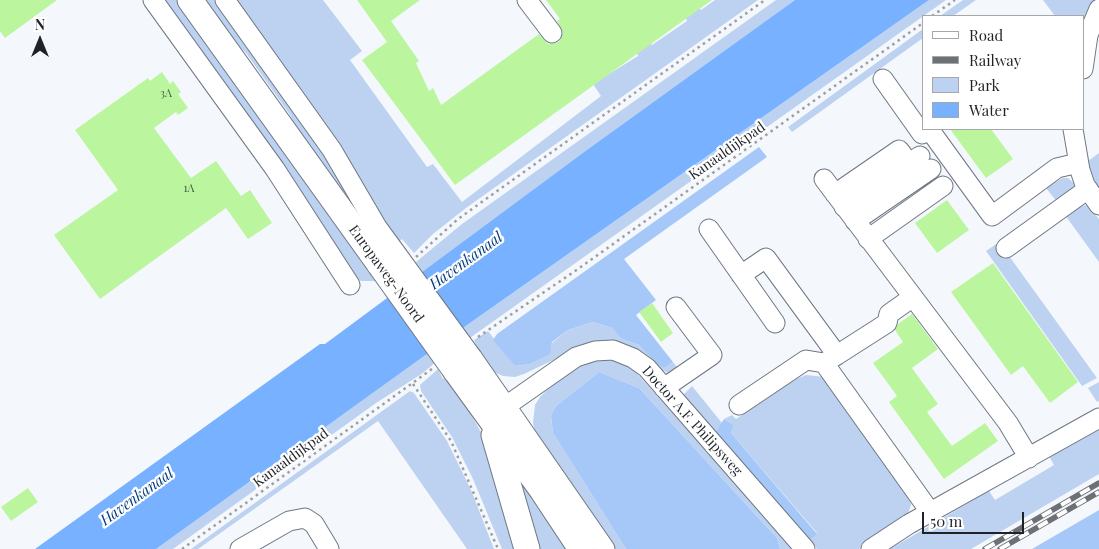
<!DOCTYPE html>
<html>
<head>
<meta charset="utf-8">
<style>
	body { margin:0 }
	#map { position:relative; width:1099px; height:549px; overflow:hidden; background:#f4f8fd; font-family:"Playfair Display",serif }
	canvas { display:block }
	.legend { position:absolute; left:922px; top:15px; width:162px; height:115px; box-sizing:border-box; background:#fff; border:1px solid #a5a7a9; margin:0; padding:6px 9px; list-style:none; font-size:15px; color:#1f2227 }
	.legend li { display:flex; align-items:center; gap:10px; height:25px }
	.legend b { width:25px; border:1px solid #a5a7a9 }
	.north { position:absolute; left:15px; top:15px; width:50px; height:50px; -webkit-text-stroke:4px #fff; paint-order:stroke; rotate:0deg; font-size:14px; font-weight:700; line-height:20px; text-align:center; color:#1f2227 }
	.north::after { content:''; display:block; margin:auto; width:18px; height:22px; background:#1f2227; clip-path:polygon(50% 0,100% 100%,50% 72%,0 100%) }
	.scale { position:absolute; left:922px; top:512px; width:102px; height:22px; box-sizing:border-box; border:2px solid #1f2227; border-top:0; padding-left:6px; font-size:15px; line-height:18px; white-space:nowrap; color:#1f2227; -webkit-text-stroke:4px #fff; paint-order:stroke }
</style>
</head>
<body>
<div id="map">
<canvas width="1099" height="549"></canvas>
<ul class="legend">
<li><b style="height:6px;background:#fff"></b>Road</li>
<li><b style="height:6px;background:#6d7075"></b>Railway</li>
<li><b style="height:14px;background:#bcd2f0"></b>Park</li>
<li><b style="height:14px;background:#77b1ff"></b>Water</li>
</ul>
<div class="north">N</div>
<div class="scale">50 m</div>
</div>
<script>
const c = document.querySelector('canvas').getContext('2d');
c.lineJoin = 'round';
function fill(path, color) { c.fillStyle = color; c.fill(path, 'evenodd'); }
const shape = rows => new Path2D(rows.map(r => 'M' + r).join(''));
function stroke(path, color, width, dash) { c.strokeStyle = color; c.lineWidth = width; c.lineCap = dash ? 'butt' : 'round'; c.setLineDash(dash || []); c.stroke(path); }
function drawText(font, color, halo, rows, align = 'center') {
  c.font = font + ' "Playfair Display",serif'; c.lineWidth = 4.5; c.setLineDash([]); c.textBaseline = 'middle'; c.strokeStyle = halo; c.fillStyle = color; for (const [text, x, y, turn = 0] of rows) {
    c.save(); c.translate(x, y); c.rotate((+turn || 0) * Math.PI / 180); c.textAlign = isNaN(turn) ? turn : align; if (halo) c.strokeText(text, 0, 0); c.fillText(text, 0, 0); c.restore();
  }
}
const green = shape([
	[163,0,180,0,311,183,376,281,361,281,351,275],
	[200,0,214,0,326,157,383,248,309,153,290,115,246,53,218,26],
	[235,0,323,0,362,51,350,60,427,167,433,164,462,202,601,96,593,84,638,56,637,53,650,43,652,45,687,21,686,18,699,8,701,10,715,0,758,0,466,208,433,234,414,253,402,239,398,243,353,167],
	[776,0,795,0,423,272,416,262,462,224],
	[929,0,946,0,467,340,460,330],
	[963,0,976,0,953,16,940,16],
	[1043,0,1096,0,1083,27,1083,16,1055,16],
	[923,29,923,38,792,132,788,127],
	[1099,153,1099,191,1087,167,1088,161],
	[1063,178,1068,178,1076,185,1073,192,1058,203,1046,188],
	[1087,205,1099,219,1099,262,1065,215,1076,207],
	[999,242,1097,378,1082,386,986,251],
	[593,322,612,328,620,338,639,345,665,368,673,362,677,367,668,373,607,341,591,342,524,374,515,377,503,376,494,372,484,362,474,340,488,331,515,366,530,364,549,354,552,343,568,330],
	[430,351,437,361,423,373,376,403,173,549,156,549],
	[593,358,610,358,632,368,795,549,780,549,777,538,639,388,599,372,556,406,551,417,553,433,626,549,616,549,535,432,533,423,535,405,540,397,563,374],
	[438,369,443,379,449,375,487,443,520,549,502,549,473,479,452,437,421,391,420,385],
	[806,375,825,377,910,497,911,505,907,516,859,549,817,549,809,541,817,533,731,433,734,425,724,419,732,415,736,419,794,380],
	[1099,382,1099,401,1097,402,1088,388],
	[692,386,722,423,714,435,683,395],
	[410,391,414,393,447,441,471,490,494,549,467,549,378,421,198,549,191,549],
	[1099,427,1099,474,971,549,890,549,989,491,995,500,1054,465,1049,456],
	[507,457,570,549,532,549]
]);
const forest = shape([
	[759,147,767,157,624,259,656,300,636,315,673,362,665,368,659,365,639,345,620,338,612,328,593,322,568,330,552,342,550,354,530,364,515,366,493,340,497,334],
	[599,372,639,388,777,538,780,549,626,549,553,433,551,416,556,406],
	[724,419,734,425,731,433,817,534,809,541,714,435],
	[1099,510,1099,549,1032,549]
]);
const water = shape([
	[795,0,929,0,460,330,156,549,35,549,320,344,325,344,583,153]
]);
const building = shape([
	[0,0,57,0,5,38,0,31],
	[357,0,420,0,391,21,419,61,416,63,429,91,433,88,441,105,539,34,548,44,559,42,563,32,557,21,560,19,546,0,712,0,455,185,362,60,387,42],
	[162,72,170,84,173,81,181,92,178,94,188,108,178,115,176,112,154,128,191,178,216,161,241,196,250,190,272,223,248,239,226,208,100,299,54,235,118,190,75,130,148,78,150,81],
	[950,129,991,129,1013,159,986,178],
	[947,200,969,230,937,253,915,223],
	[993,263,1078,382,1050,403,1023,366,1011,375,951,292],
	[652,303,673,333,661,342,639,312],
	[912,314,938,349,912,368,938,404,927,412,952,446,985,423,998,441,944,479,889,402,897,396,873,363,903,342,895,330,898,324],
	[28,488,38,502,11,521,1,507]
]);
const path = shape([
	[932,16,955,0],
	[416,257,458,219,765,0],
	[478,337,578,269,923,23],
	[413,384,451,441,498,549],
	[182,549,432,369]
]);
const minor = shape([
	[153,0,275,169,350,285],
	[225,0,332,150,377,227,396,253],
	[527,0,552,33],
	[1083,69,1088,35,1099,9],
	[883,79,922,134,929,129,992,216,1057,168,1078,163],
	[1073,129,1080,170,1085,185,1099,205],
	[824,179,1008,423,1029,458],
	[835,194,899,150,909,163],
	[844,207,920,156],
	[855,221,931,169],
	[709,229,775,323],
	[868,239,943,186],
	[1006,248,1088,189],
	[741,275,766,258,837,355,824,363,931,513],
	[837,355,887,323,889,314,913,297],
	[472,357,605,549],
	[664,388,712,355,676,307],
	[739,405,806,360,824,363],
	[506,406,576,357,595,351,613,350,633,358,647,368,805,549],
	[240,549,289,521,305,518,314,524,329,549],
	[871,549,909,524,1099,418]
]);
const major = shape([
	[190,0,380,265],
	[455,370,542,490,581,549],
	[494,435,527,549]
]);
const rail = shape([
	[985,549,1099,483],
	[1000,549,1099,492]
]);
const minorBridge = shape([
	[396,253,472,357]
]);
const majorBridge = shape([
	[380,265,455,370]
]);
const numberNames = [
	["3A",166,94],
	["1A",189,189]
];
const streetNames = [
	["Kanaaldijkpad",727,151,-35],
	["Europaweg-Noord",386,274,54],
	["Doctor A.F. Philipsweg",692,421,48],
	["Kanaaldijkpad",291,458,-36]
];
const waterNames = [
	["Havenkanaal",466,261,-36],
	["Havenkanaal",137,497,-36]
];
fill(green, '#bcd2f0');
fill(forest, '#a5c8f8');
fill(water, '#77b1ff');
fill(building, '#bbf69f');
stroke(minor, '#6f7783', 21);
stroke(major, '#6f7783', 27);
stroke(path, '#9b9ea3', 2.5, [2.5, 4]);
stroke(minor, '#fff', 19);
stroke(major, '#fff', 25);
stroke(rail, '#6d7075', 5.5);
stroke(rail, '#fff', 4, [11]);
stroke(minorBridge, '#6f7783', 21, []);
stroke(majorBridge, '#6f7783', 27, []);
stroke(minorBridge, '#fff', 19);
stroke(majorBridge, '#fff', 25);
drawText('11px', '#465745', null, numberNames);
drawText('14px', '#1f2227', '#fff', streetNames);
drawText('italic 15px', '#003d81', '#fff', waterNames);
</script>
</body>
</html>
